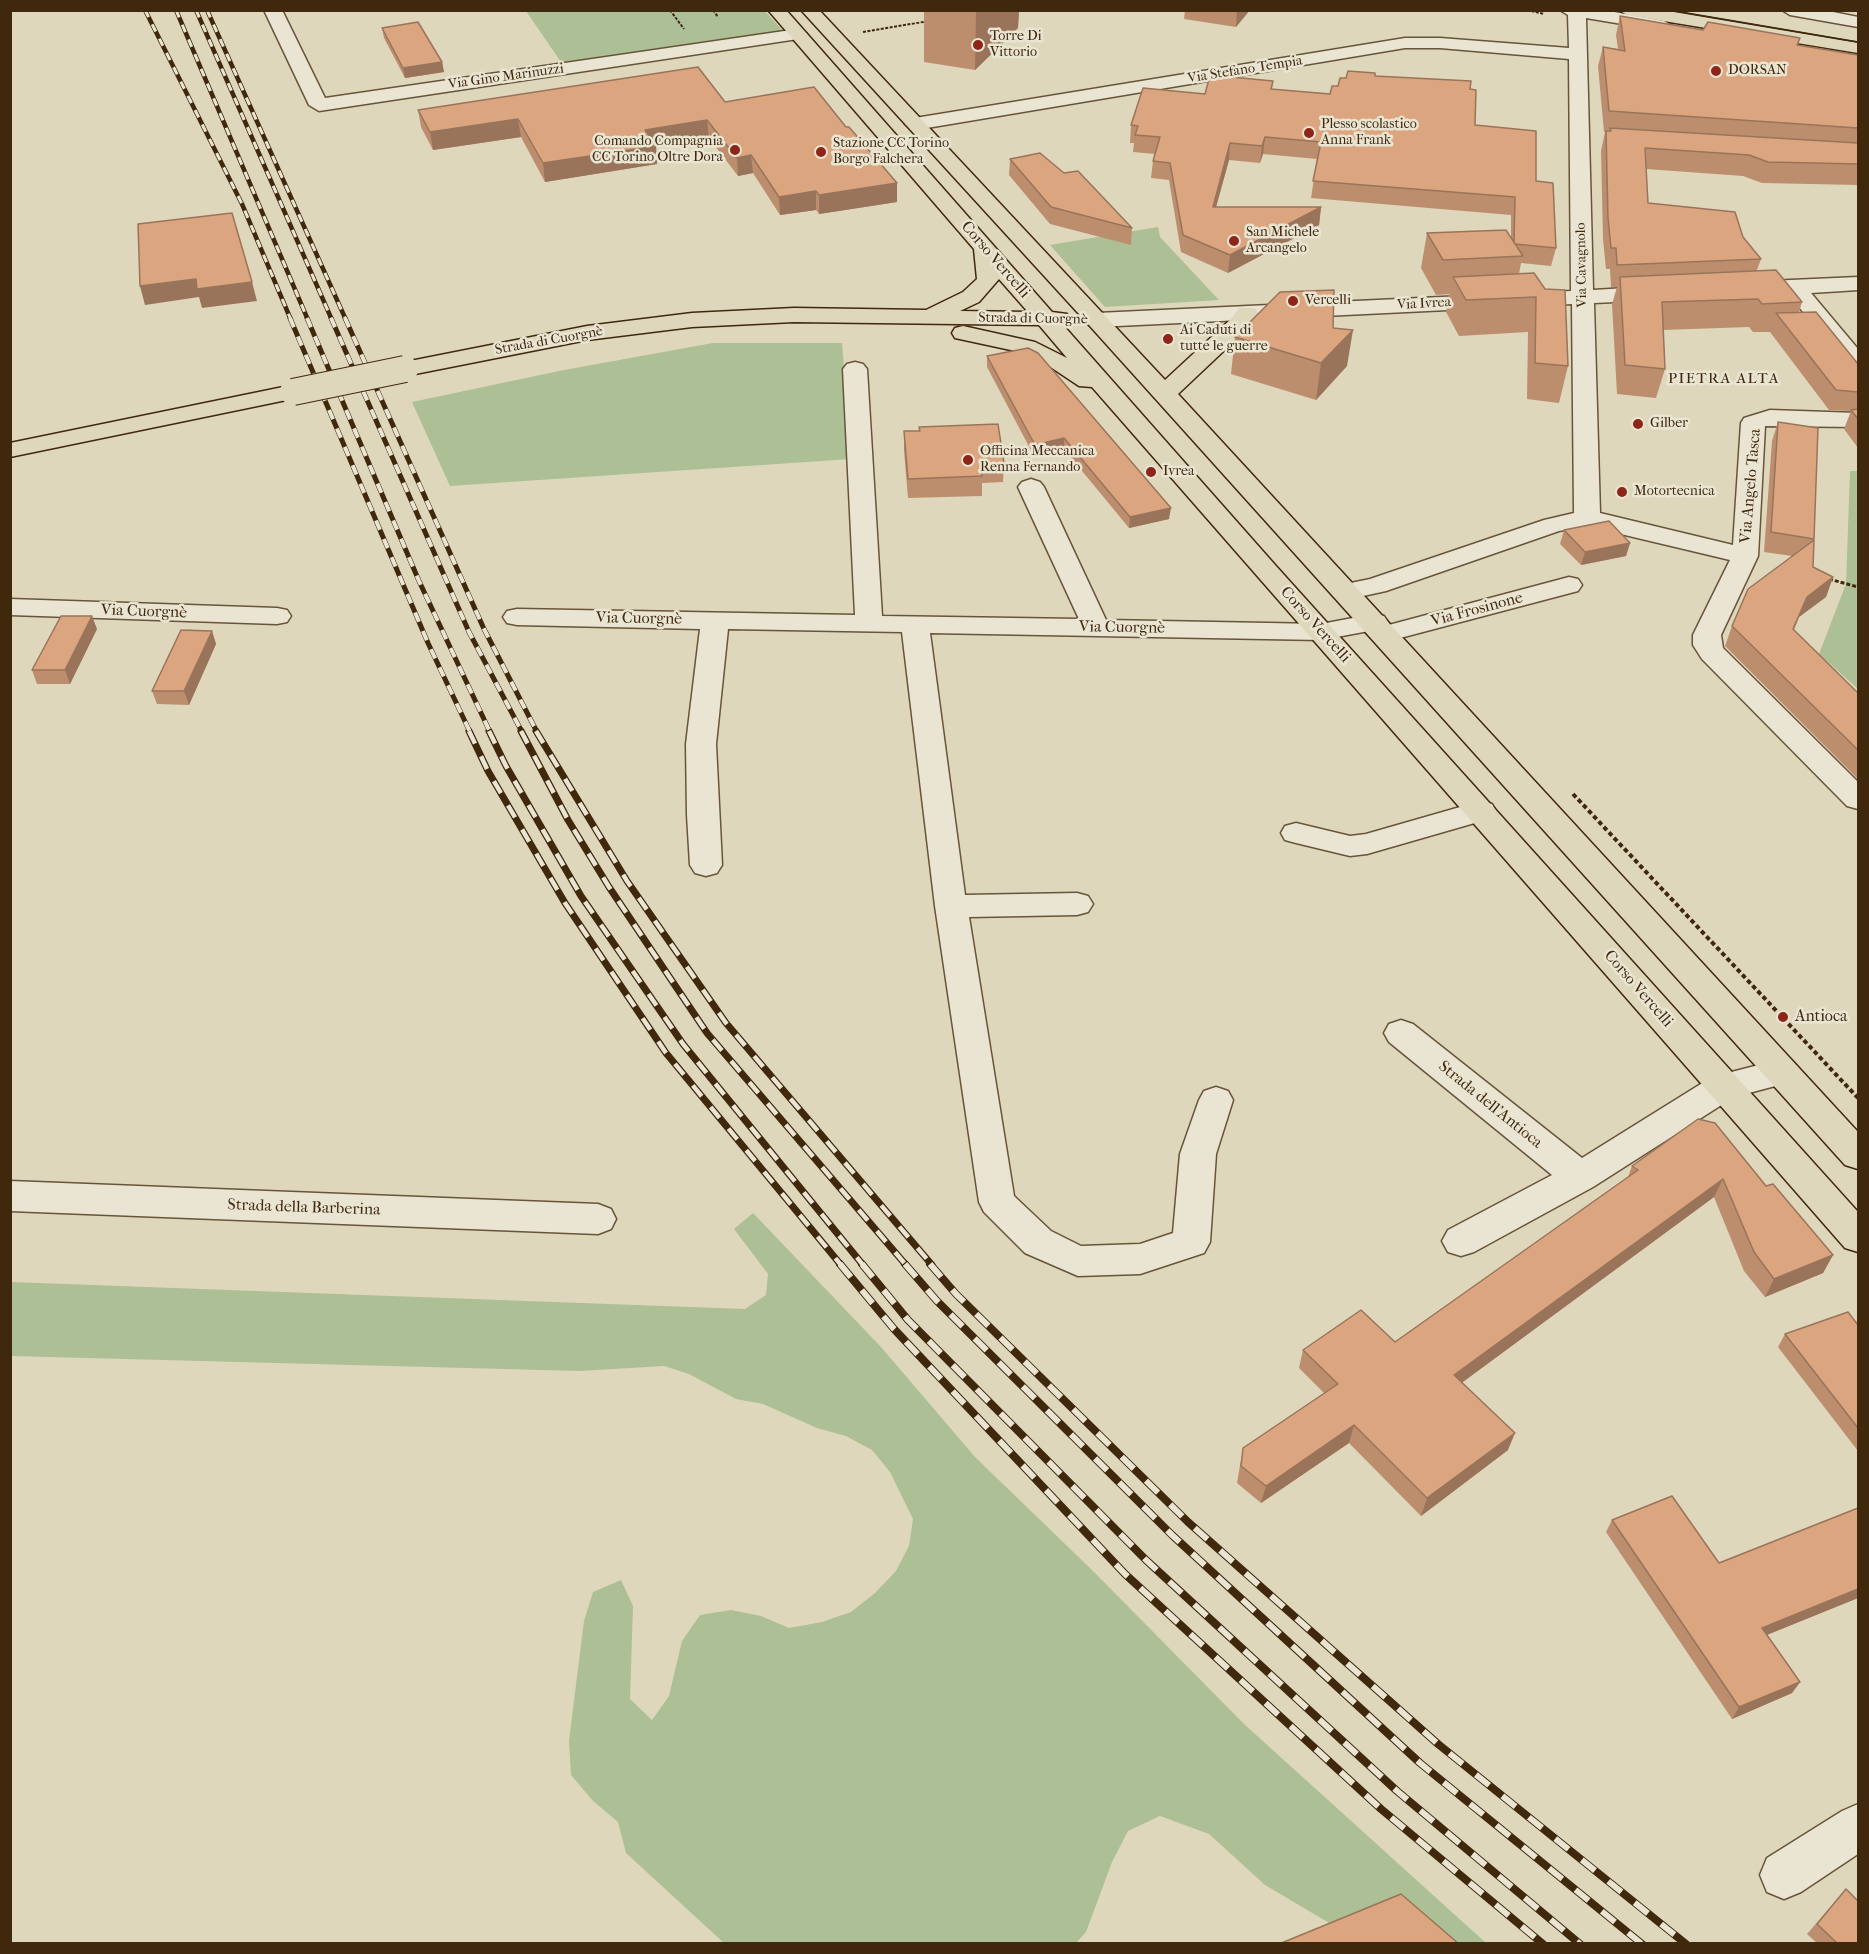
<!DOCTYPE html>
<html>
<head>
<meta charset="utf-8">
<style>
	body { margin:0 }
	#map { position:relative; width:1869px; height:1954px; overflow:hidden; background:#dfd7bc; font-family:"IM FELL French Canon",serif }
	canvas { display:block }
	.frame { position:absolute; inset:0; border:12px solid #40280d; pointer-events:none }
</style>
</head>
<body>
<div id="map">
<canvas width="1869" height="1954"></canvas>
<div class="frame"></div>
</div>
<script>
const c = document.querySelector('canvas').getContext('2d');
c.lineJoin = 'round';
function fill(path, color) { c.fillStyle = color; c.fill(path, 'evenodd'); }
const shape = rows => new Path2D(rows.map(r => 'M' + r).join(''));
function stroke(path, color, width, dash) { c.strokeStyle = color; c.lineWidth = width; c.lineCap = dash ? 'butt' : 'round'; c.setLineDash(dash || []); c.stroke(path); }
function drawText(font, color, halo, rows, align = 'center') {
  c.font = font + ' "IM FELL French Canon",serif'; c.lineWidth = 5; c.setLineDash([]); c.textBaseline = 'middle'; c.strokeStyle = halo; c.fillStyle = color; for (const [text, x, y, turn = 0] of rows) {
    c.save(); c.translate(x, y); c.rotate((+turn || 0) * Math.PI / 180); c.textAlign = isNaN(turn) ? turn : align; if (halo) c.strokeText(text, 0, 0); c.fillText(text, 0, 0); c.restore();
  }
}
const green = shape([
	[526,11,765,11,784,32,563,65],
	[1158,227,1160,237,1219,300,1105,307,1050,245],
	[713,343,842,343,851,459,450,486,412,402,564,370],
	[1850,471,1858,471,1858,689,1819,654,1846,584],
	[753,1213,881,1347,975,1457,1093,1571,1244,1724,1486,1943,1363,1943,1265,1885,1209,1834,1160,1816,1128,1831,1112,1862,1086,1932,1076,1943,724,1943,626,1853,618,1822,593,1801,571,1775,569,1741,584,1621,593,1592,621,1580,633,1606,630,1699,652,1720,669,1696,682,1641,700,1615,731,1610,761,1616,789,1628,822,1622,851,1612,875,1593,896,1571,909,1546,913,1519,890,1472,872,1450,846,1436,817,1428,763,1404,736,1399,689,1374,664,1366,580,1371,11,1356,11,1282,745,1309,766,1295,768,1274,734,1229]
]);
const pathFar2 = shape([
	[670,10,684,29],
	[713,10,718,17],
	[1527,10,1544,14],
	[863,32,929,21]
]);
const pathFar1 = shape([
	[1829,579,1858,587]
]);
const path = shape([
	[1573,794,1858,1098]
]);
const minor = shape([
	[264,10,282,10,325,98,798,29,807,34,798,39,319,111,309,105,264,10],
	[1560,10,1603,10,1664,21,1673,26,1664,31,1586,18,1593,290,1659,286,1667,288,1670,293,1667,298,1659,300,1594,303,1600,513,1733,545,1741,423,1744,418,1770,410,1858,413,1858,427,1765,426,1758,556,1721,635,1723,648,1858,782,1858,809,1847,806,1702,659,1693,645,1693,635,1730,560,1587,526,1559,531,1386,591,1345,600,1336,598,1332,592,1336,586,1370,579,1544,520,1574,513,1572,304,1097,327,1089,325,1086,320,1089,315,1097,313,1571,291,1569,59,1440,48,1405,48,915,130,905,124,915,118,1405,38,1440,38,1569,48,1568,15,1560,10],
	[1782,10,1823,10,1858,17,1858,27,1790,15,1782,10],
	[1858,277,1858,290,1811,293,1858,349,1858,370,1850,368,1788,294,1746,296,1738,294,1735,289,1738,284,1746,282,1858,277],
	[855,362,863,364,867,369,882,616,1079,619,1018,487,1022,482,1031,479,1040,482,1044,487,1106,620,1321,624,1374,614,1384,616,1388,622,1385,626,1569,577,1578,579,1582,585,1578,591,1385,642,1375,640,1371,634,1374,630,1321,640,930,633,965,895,1077,893,1088,896,1093,904,1088,912,1077,915,969,917,1014,1196,1051,1231,1081,1246,1140,1244,1173,1233,1180,1154,1199,1100,1204,1091,1216,1087,1228,1091,1233,1100,1216,1154,1210,1242,1204,1253,1140,1274,1078,1276,1025,1253,984,1212,979,1202,935,906,902,632,728,629,716,744,722,865,717,873,706,876,695,873,690,865,687,815,686,744,700,629,517,625,507,623,503,617,507,611,517,609,855,615,843,369,847,364,855,362],
	[10,599,277,608,287,610,291,616,287,622,277,624,10,615,10,599],
	[1481,801,1492,804,1496,811,1492,818,1367,854,1350,856,1296,843,1285,840,1281,833,1285,826,1296,823,1350,836,1366,834,1481,801],
	[1401,1020,1413,1024,1582,1158,1712,1077,1782,1059,1794,1063,1799,1072,1794,1081,1734,1097,1593,1187,1474,1252,1461,1256,1448,1252,1442,1241,1448,1230,1552,1175,1389,1042,1384,1033,1389,1024,1401,1020],
	[10,1181,598,1204,611,1209,616,1219,611,1229,598,1234,10,1211,10,1181],
	[1858,1804,1858,1854,1801,1892,1784,1899,1767,1892,1760,1875,1767,1858,1842,1811,1858,1804]
]);
const major = shape([
	[768,10,786,10,1052,312,1067,314,1070,319,1063,325,1276,566,1858,1212,1858,1252,1845,1248,1092,387,1079,386,1052,368,1020,352,955,338,952,333,955,328,963,326,1035,342,1067,358,1039,325,794,322,692,327,587,340,405,376,397,374,393,369,397,364,405,362,587,326,692,313,794,308,926,310,963,292,977,279,974,249,768,10],
	[999,279,1028,312,960,311,979,302,999,279],
	[801,10,819,10,1165,380,1232,318,1239,308,1255,308,1258,313,1248,328,1178,394,1858,1132,1858,1169,1845,1165,1089,325,801,10],
	[1619,10,1662,10,1858,43,1858,53,1627,15,1619,10],
	[293,385,301,387,305,392,301,397,10,457,10,443,293,385]
]);
const tram = shape([
	[1669,10,1858,42]
]);
const railFar3 = shape([
	[145,10,242,204,291,320],
	[176,10,308,320],
	[196,10,332,320],
	[207,10,346,320]
]);
const railFar2 = shape([
	[290,318,428,643,470,732],
	[307,318,419,581,490,732],
	[331,318,469,632,522,732],
	[345,318,484,629,537,732]
]);
const railFar1 = shape([
	[469,731,488,771,565,903,666,1053,841,1265],
	[489,731,506,766,581,896,683,1044,863,1265],
	[521,731,568,820,609,887,707,1033,906,1265],
	[536,731,627,881,726,1023,932,1265]
]);
const rail = shape([
	[840,1264,894,1329,1125,1574,1381,1809,1543,1944],
	[862,1264,908,1320,1146,1560,1397,1791,1580,1944],
	[905,1264,937,1301,1172,1535,1420,1763,1642,1944],
	[930,1264,956,1294,1188,1522,1438,1744,1686,1944]
]);
const majorBridge = shape([
	[293,392,405,369]
]);
const wall = shape([
	[924,10,1019,10,1018,28,975,70,924,62],
	[1185,10,1250,10,1236,27,1184,19],
	[1620,16,1703,30,1800,38,1798,45,1858,55,1858,185,1762,183,1743,176,1646,169,1648,203,1743,237,1761,259,1757,270,1802,302,1799,312,1858,364,1858,448,1844,429,1851,411,1829,410,1770,332,1753,332,1749,327,1663,330,1665,369,1656,398,1617,394,1612,304,1617,287,1611,287,1610,269,1606,269,1603,239,1601,151,1605,132,1604,132,1598,66,1603,47,1618,49,1616,35],
	[382,28,442,62,444,72,405,78,384,38],
	[1375,76,1470,89,1475,125,1536,181,1556,248,1551,266,1521,263,1519,274,1534,273,1568,366,1559,403,1527,399,1528,332,1459,336,1446,312,1449,294,1436,295,1421,268,1427,233,1511,237,1511,215,1311,198,1317,159,1263,154,1260,163,1229,160,1216,207,1321,207,1319,225,1228,273,1181,252,1169,180,1151,178,1153,161,1155,154,1133,152,1134,143,1130,143,1131,125,1205,94,1273,81,1272,89,1330,94,1346,78],
	[725,102,897,202,819,214,816,210,780,215,753,173,738,176,709,138,656,146,657,164,545,182,521,137,433,150,421,127,418,110],
	[1010,159,1064,173,1132,228,1131,245,1050,224,1009,175],
	[1333,328,1347,366,1316,400,1231,374,1235,337],
	[987,356,1169,519,1129,528,1064,449,1034,456,987,367],
	[1778,422,1818,428,1813,567,1833,577,1826,597,1799,617,1794,630,1858,693,1858,779,1725,646,1732,626,1792,556,1764,552,1772,441],
	[919,427,1004,463,1003,482,982,483,982,496,908,498,904,451,904,431,919,431],
	[1564,530,1630,543,1626,556,1581,565,1560,544],
	[97,629,70,684,37,684,32,670],
	[212,631,216,644,189,705,157,704,152,691],
	[1632,1166,1766,1186,1833,1255,1823,1273,1765,1297,1744,1271,1714,1197,1462,1382,1508,1450,1421,1516,1349,1443,1261,1503,1237,1483,1243,1448,1324,1393,1299,1368,1303,1350,1395,1342,1628,1177],
	[1858,1325,1858,1451,1778,1347,1785,1334],
	[1858,1508,1858,1598,1767,1635,1800,1682,1792,1693,1732,1719,1606,1532,1612,1520,1719,1563],
	[1846,1889,1858,1944,1818,1944,1807,1934]
]);
const shadedWall = shape([
	[976,10,1019,10,1018,28,975,70],
	[1237,10,1250,10,1236,27],
	[442,62,444,72,405,78,403,68],
	[518,119,521,137,433,150,430,132],
	[707,120,709,138,656,146,657,164,545,182,543,163,645,130],
	[1265,137,1263,154,1260,163,1262,146],
	[1230,143,1229,160,1211,225,1213,207],
	[751,155,753,173,738,176,737,158],
	[897,183,897,202,819,214,819,195],
	[816,191,816,210,780,215,779,197],
	[1321,207,1319,225,1228,273,1230,255],
	[196,279,252,282,257,301,202,308,199,297,145,305,140,286],
	[1353,330,1347,366,1316,400,1321,363],
	[1064,438,1064,449,1034,456,1035,445],
	[1171,508,1169,519,1129,528,1130,517],
	[1630,543,1626,556,1581,565,1585,552],
	[1833,577,1826,597,1799,617,1785,649,1807,597],
	[92,616,97,629,70,684,65,670],
	[212,631,216,644,189,705,184,691],
	[1723,1179,1714,1197,1448,1393,1454,1375],
	[1833,1255,1823,1273,1765,1297,1774,1279],
	[1354,1425,1349,1443,1261,1503,1266,1486],
	[1515,1433,1508,1450,1421,1516,1427,1498],
	[1858,1589,1858,1598,1754,1640,1762,1628],
	[1800,1682,1792,1693,1732,1719,1739,1707]
]);
const building = shape([
	[1620,16,1703,30,1708,22,1800,38,1797,45,1858,55,1858,128,1609,111,1603,47,1625,51,1620,16],
	[418,22,442,62,403,68,382,28,418,22],
	[698,67,725,102,814,87,846,127,849,127,897,183,819,195,816,191,779,197,751,155,737,158,707,120,645,130,656,146,543,163,518,119,430,132,418,110,698,67],
	[1348,71,1375,73,1375,76,1471,81,1470,89,1476,90,1475,125,1536,131,1536,181,1553,183,1556,248,1515,244,1514,243,1515,197,1313,181,1321,142,1265,137,1262,146,1230,143,1213,207,1321,207,1230,255,1183,235,1170,163,1153,161,1160,137,1135,135,1138,126,1131,125,1143,88,1205,94,1210,75,1273,81,1271,89,1330,94,1332,86,1338,86,1340,78,1346,78,1348,71],
	[1610,128,1858,143,1858,164,1768,162,1749,155,1645,148,1648,203,1735,212,1743,237,1761,259,1617,265,1616,248,1611,248,1608,218,1606,131,1611,131,1610,128],
	[1040,153,1064,173,1078,171,1132,228,1051,207,1010,159,1040,153],
	[232,213,252,282,197,289,196,279,140,286,138,224,232,213],
	[1506,230,1523,256,1443,260,1427,233,1506,230],
	[1776,270,1802,302,1762,304,1758,299,1662,302,1665,369,1625,365,1620,277,1776,270],
	[1534,273,1545,289,1565,290,1568,366,1535,363,1536,297,1466,300,1453,277,1534,273],
	[1334,290,1333,328,1353,330,1321,363,1235,337,1280,292,1334,290],
	[1816,312,1858,364,1858,392,1836,390,1776,313,1816,312],
	[1028,348,1038,353,1171,508,1130,517,1064,438,1035,445,987,356,1028,348],
	[1858,409,1858,419,1851,410,1858,409],
	[1778,422,1818,428,1814,539,1771,532,1778,422],
	[998,424,1004,463,981,464,982,476,908,479,904,431,920,431,919,427,998,424],
	[1609,521,1630,543,1585,552,1564,530,1609,521],
	[1814,540,1813,567,1833,577,1807,597,1793,629,1858,693,1858,750,1732,626,1748,589,1814,540],
	[61,616,92,616,65,670,32,670,61,616],
	[181,630,212,631,184,691,152,691,181,630],
	[1698,1119,1715,1123,1766,1186,1773,1184,1833,1255,1774,1279,1754,1252,1723,1179,1454,1375,1515,1433,1427,1498,1354,1425,1266,1486,1241,1466,1243,1448,1338,1384,1303,1350,1361,1310,1395,1342,1638,1170,1632,1166,1698,1119],
	[1848,1312,1858,1325,1858,1428,1785,1334,1848,1312],
	[1672,1496,1719,1563,1858,1508,1858,1589,1762,1628,1800,1682,1739,1707,1612,1520,1672,1496],
	[1846,1889,1858,1901,1858,1944,1838,1944,1817,1924,1846,1889],
	[1401,1894,1459,1944,1279,1944,1401,1894]
]);
const markers = [
	[978,45,6,"#8f2418"],
	[1716,71,6,"#8f2418"],
	[1309,133,6,"#8f2418"],
	[735,150,6,"#8f2418"],
	[821,152,6,"#8f2418"],
	[1234,241,6,"#8f2418"],
	[1293,301,6,"#8f2418"],
	[1168,339,6,"#8f2418"],
	[1638,424,6,"#8f2418"],
	[968,460,6,"#8f2418"],
	[1151,472,6,"#8f2418"],
	[1622,492,6,"#8f2418"],
	[1783,1017,6,"#8f2418"]
];
const farPoinames = [
	["Torre Di",990,37],
	["Vittorio",990,53],
	["DORSAN",1728,71],
	["Plesso scolastico",1321,125],
	["Anna Frank",1321,141],
	["Comando Compagnia",723,142,"right"],
	["CC Torino Oltre Dora",723,158,"right"],
	["Stazione CC Torino",833,144],
	["Borgo Falchera",833,160],
	["San Michele",1246,233],
	["Arcangelo",1246,249],
	["Vercelli",1305,301],
	["Ai Caduti di",1180,331],
	["tutte le guerre",1180,347],
	["Gilber",1650,424],
	["Officina Meccanica",980,452],
	["Renna Fernando",980,468],
	["Ivrea",1163,472],
	["Motortecnica",1634,492]
];
const farStreetnames = [
	["Via Stefano Tempia",1245,70,-9],
	["Via Gino Marinuzzi",506,77,-8],
	["Via Cavagnolo",1582,265,-91],
	["Via Ivrea",1424,304,-3],
	["Strada di Cuorgnè",1033,319,1],
	["Strada di Cuorgnè",549,341,-10]
];
const farNeighbourhoodnames = [
	["PIETRA ALTA",1724,379]
];
const streetNames = [
	["Corso Vercelli",995,260,49],
	["Via Angelo Tasca",1751,486,-85],
	["Via Frosinone",1477,610,-15],
	["Via Cuorgnè",144,612,2],
	["Via Cuorgnè",639,619,1],
	["Corso Vercelli",1315,625,48],
	["Via Cuorgnè",1122,628,1],
	["Corso Vercelli",1638,989,49],
	["Strada dell'Antioca",1490,1105,39],
	["Strada della Barberina",304,1208,2]
];
const poiNames = [
	["Antioca",1795,1017]
];
fill(green, '#adbf94');
stroke(minor, '#685439', 3);
stroke(major, '#40280d', 3);
stroke(pathFar2, '#40280d', 2, [3, 1.5]);
stroke(pathFar1, '#40280d', 3, [4, 2]);
stroke(path, '#40280d', 4, [4.5, 3]);
fill(minor, '#eae5d3');
fill(major, '#dfd7bc');
stroke(tram, '#40280d', 1.5);
stroke(railFar3, '#40280d', 4.5);
stroke(railFar2, '#40280d', 5);
stroke(railFar1, '#40280d', 7);
stroke(rail, '#40280d', 8);
stroke(railFar3, '#eae5d3', 3, [8]);
stroke(railFar2, '#eae5d3', 4, [10]);
stroke(railFar1, '#eae5d3', 4.5, [14]);
stroke(rail, '#eae5d3', 6, [17]);
stroke(majorBridge, '#40280d', 28, []);
stroke(majorBridge, '#dfd7bc', 26);
fill(wall, '#bc8e6e');
fill(shadedWall, '#99745a');
fill(building, '#dba580');
stroke(building, '#99745a', 1.5);
for (const [x, y, r, color] of markers) { const dot = new Path2D(); dot.arc(x, y, r, 0, 2 * Math.PI); c.fillStyle = color; c.fill(dot); stroke(dot, '#eae5d3', 2); }
drawText('14px', '#40280d', '#eae5d3', farPoinames, 'left');
drawText('14px', '#40280d', '#eae5d3', farStreetnames);
c.letterSpacing = '1.5px';
drawText('15px', '#40280d', '#eae5d3', farNeighbourhoodnames);
c.letterSpacing = '0px';
drawText('16px', '#40280d', '#eae5d3', streetNames);
drawText('16px', '#40280d', '#eae5d3', poiNames, 'left');
</script>
</body>
</html>
